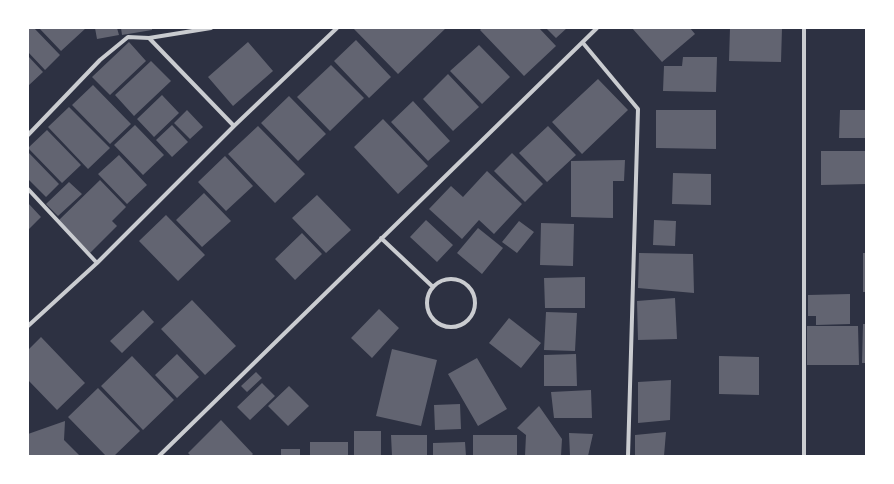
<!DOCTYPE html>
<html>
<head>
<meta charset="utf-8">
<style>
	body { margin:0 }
	#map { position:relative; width:894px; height:484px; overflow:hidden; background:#2d3142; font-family:Commissioner,sans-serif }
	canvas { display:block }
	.frame { position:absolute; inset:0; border:29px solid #fff; pointer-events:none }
</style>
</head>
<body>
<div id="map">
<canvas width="894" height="484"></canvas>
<div class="frame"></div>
</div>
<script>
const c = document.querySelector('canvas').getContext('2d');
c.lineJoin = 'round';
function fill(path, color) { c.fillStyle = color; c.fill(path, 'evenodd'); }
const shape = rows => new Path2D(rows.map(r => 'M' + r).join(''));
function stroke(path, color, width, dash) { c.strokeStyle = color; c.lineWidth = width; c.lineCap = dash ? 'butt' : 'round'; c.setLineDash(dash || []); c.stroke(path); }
const building = shape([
	[28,28,34,28,60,55,45,70,28,52],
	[39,28,86,28,61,51],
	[95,28,117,28,119,35,97,39],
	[121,28,152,28,152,30,122,35],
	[353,28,446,28,398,74],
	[482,28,539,28,556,46,524,76,480,30],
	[546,28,567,28,556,38],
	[632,28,690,28,695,34,662,62],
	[730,28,782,28,781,62,729,61],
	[356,40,391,77,369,98,334,61],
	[129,42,146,61,110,95,92,77],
	[248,42,273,71,233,106,208,77],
	[479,45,510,77,482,104,450,71],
	[28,56,43,72,28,86],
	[683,57,717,57,716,92,663,91,664,66,682,66],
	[151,61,171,81,134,116,115,95],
	[331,65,364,98,330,131,297,97],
	[448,74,479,107,453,131,423,99],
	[598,79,628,110,582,154,552,122],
	[93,85,131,124,110,144,72,105],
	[162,95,179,113,154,137,137,119],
	[289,96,326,134,298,161,261,123],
	[413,101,450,141,428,161,391,122],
	[69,107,110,148,88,169,48,127],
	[187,110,203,127,190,139,174,123],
	[656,110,716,110,716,149,656,148],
	[840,110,866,110,866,138,839,138],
	[383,119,428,166,398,194,354,147],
	[135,125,164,155,143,175,114,145],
	[172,125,188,142,172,157,156,140],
	[258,126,305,174,275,203,228,154],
	[548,126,576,155,547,182,519,153],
	[47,130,81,165,62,183,28,148],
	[821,151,866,151,866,184,821,185],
	[28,152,59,184,46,197,28,179],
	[512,153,543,184,525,202,494,171],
	[119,155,147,185,127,204,98,174],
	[225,156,253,186,226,211,198,182],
	[625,160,624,181,613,181,613,218,571,217,571,161],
	[487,171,522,204,494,234,479,220,462,239,429,209,451,186,463,197],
	[673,173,711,174,711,205,672,204],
	[100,180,126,207,112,221,88,197,117,226,90,253,58,221],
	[69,182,82,194,58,216,46,204],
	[204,193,231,221,202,247,176,220],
	[317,195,351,230,326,253,292,218],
	[28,203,41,217,28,230],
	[166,215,205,255,178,281,139,241],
	[426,220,453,245,437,262,410,237],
	[654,220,676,221,675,246,653,245],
	[519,221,534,232,517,253,502,242],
	[541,223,574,224,573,266,540,265],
	[478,228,503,248,482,274,457,253],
	[302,233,322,254,295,280,275,259],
	[639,253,693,254,694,293,638,288],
	[863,253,866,253,866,292,863,292],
	[585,277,585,308,545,308,544,278],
	[850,294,850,324,816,325,816,316,808,316,808,295],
	[675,298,677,339,638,340,637,301],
	[192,300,236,346,205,375,161,329],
	[379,309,399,328,372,358,351,338],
	[143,310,154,322,122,353,110,341],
	[546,312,577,313,575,351,544,350],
	[509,318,541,343,521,368,489,343],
	[863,324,866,324,866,363,862,363],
	[807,326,858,326,859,365,807,365],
	[41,337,85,383,57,410,28,380,28,350],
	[392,349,437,360,421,426,376,416],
	[177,354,199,377,177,398,155,375],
	[576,354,577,386,544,386,544,355],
	[132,356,174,400,143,430,101,386],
	[719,356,759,357,759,395,719,394],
	[477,358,507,409,478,426,448,374],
	[256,372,262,378,247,392,241,386],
	[671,380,670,420,638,423,638,382],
	[262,383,275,396,250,420,237,407],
	[289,386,309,406,288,426,268,406],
	[98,388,140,431,114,456,106,456,68,417],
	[591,390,592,418,554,418,551,392],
	[460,404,461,429,435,430,434,405],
	[539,406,562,439,561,456,525,456,526,435,517,428],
	[221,420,253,454,251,456,191,456,188,453],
	[65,421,64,440,80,456,30,456,28,454,28,434],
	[354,431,381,431,381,456,354,456],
	[666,432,664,456,635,456,635,435],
	[569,433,593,434,588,456,570,456],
	[391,435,427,435,427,456,392,456],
	[473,435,517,435,517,456,473,456],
	[310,442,348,442,348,456,310,456],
	[465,442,466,456,433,456,433,443],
	[281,449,300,449,300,456,281,456]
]);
const minor = shape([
	[149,38,234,126],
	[583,43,638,109,628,456],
	[28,135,100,60,128,37,149,38,211,28],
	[28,189,97,263],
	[381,238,433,287],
	'427 303a24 24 0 1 1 48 0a24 24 0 1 1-48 0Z',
	[28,326,97,263,234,126,337,28],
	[159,456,597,28],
	[804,456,804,28]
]);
fill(building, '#626471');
stroke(minor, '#caccd0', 4);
</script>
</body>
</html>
